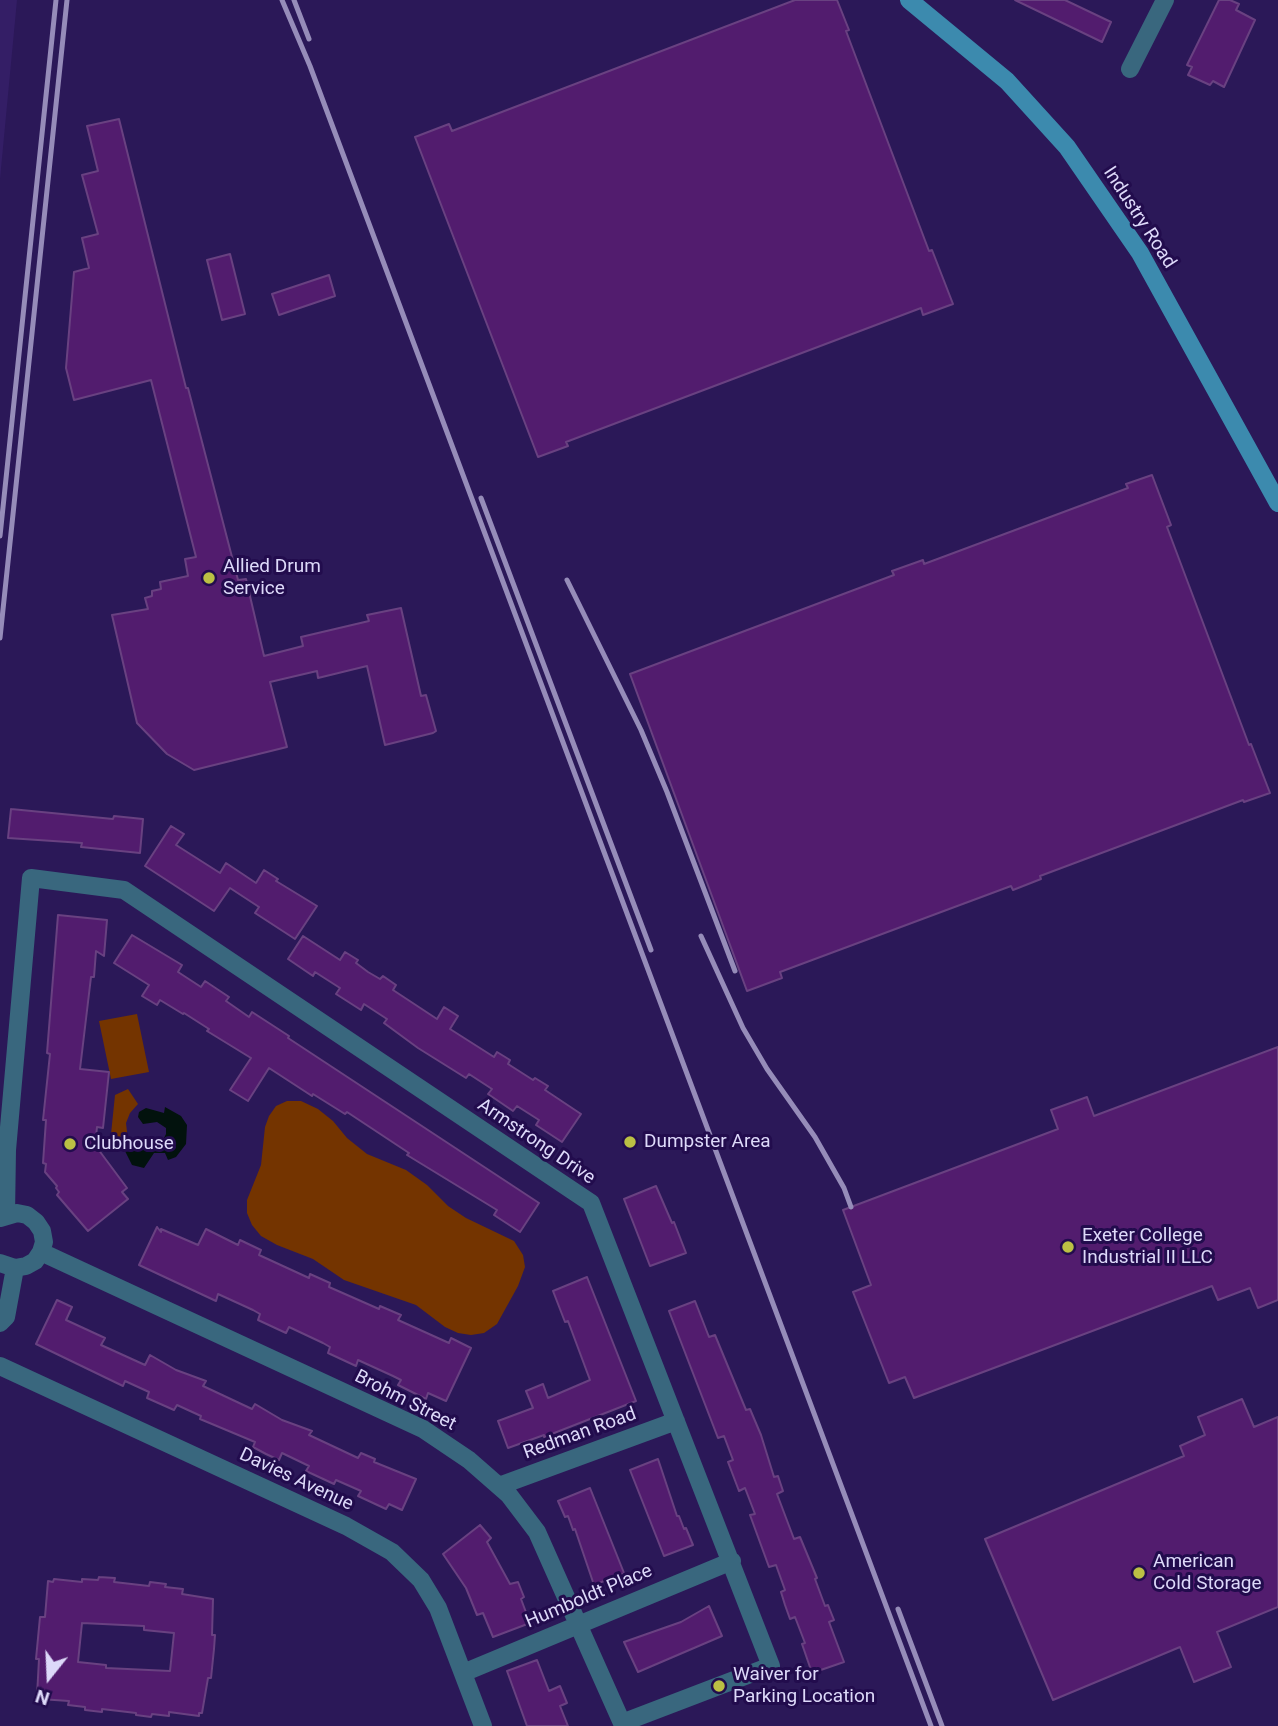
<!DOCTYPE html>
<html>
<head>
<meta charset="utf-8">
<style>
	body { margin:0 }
	#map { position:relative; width:1278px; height:1726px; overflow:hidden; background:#2b1858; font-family:Roboto,sans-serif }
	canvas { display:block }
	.north { position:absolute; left:14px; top:1642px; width:70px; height:70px; -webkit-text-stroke:5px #220c4d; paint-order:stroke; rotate:198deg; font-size:19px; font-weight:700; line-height:28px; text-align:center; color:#ddd9f9 }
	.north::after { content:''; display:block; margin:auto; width:24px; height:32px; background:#ddd9f9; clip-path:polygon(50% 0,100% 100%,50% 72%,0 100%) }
</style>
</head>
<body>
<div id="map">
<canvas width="1278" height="1726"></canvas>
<div class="north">N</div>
</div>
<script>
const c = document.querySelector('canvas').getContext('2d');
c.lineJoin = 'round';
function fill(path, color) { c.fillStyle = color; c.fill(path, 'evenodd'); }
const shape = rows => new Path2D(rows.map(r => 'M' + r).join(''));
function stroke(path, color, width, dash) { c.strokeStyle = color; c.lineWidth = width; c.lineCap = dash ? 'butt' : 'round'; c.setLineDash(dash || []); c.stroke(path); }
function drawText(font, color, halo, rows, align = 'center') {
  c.font = font + ' Roboto,sans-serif'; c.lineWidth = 6; c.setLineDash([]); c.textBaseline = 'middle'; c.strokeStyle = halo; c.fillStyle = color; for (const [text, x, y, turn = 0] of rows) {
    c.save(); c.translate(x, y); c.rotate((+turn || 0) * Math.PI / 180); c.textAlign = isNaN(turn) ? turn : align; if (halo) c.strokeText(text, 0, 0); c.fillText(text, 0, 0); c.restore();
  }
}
const built = shape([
	[0,0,17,0,0,179]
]);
const green = shape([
	[137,1014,149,1072,111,1079,99,1021],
	[128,1089,138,1104,130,1113,126,1123,128,1141,110,1144,115,1095],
	[287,1101,301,1101,318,1109,333,1121,347,1138,367,1154,406,1170,427,1185,448,1206,466,1218,514,1241,523,1255,525,1267,518,1286,497,1324,484,1333,471,1335,458,1333,445,1327,416,1305,344,1280,313,1259,277,1245,261,1236,252,1225,247,1213,247,1200,261,1165,265,1127,269,1116,276,1106]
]);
const water = shape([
	[165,1107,181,1116,187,1125,186,1144,176,1157,168,1160,165,1153,154,1153,144,1168,132,1165,124,1149,130,1149,137,1143,142,1142,162,1142,166,1134,166,1128,157,1122,143,1124,138,1117,139,1112,146,1108,164,1113]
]);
const building = shape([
	[795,0,837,0,849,30,846,31,929,251,932,250,953,304,923,315,921,308,566,442,568,446,538,457,415,137,449,124,452,131,795,0],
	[1015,0,1065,0,1111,22,1102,42,1015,0],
	[1219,0,1230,0,1239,4,1236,10,1255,20,1224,87,1213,81,1210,85,1188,75,1192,67,1187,65,1219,0],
	[119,119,186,388,188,388,238,580,246,579,264,656,303,646,301,637,369,621,367,615,401,608,421,696,426,695,436,731,433,733,385,745,367,666,318,678,317,671,270,682,287,747,194,770,167,754,137,723,112,615,148,609,145,598,152,596,152,591,161,589,160,582,188,576,185,559,196,557,151,380,74,400,66,368,74,272,89,268,82,238,98,234,82,175,98,171,87,126,119,119],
	[230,254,245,314,222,320,207,260,230,254],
	[329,275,335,296,279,315,272,294,329,275],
	[1152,475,1171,525,1167,527,1249,745,1251,744,1270,793,1244,802,1243,800,1040,876,1041,879,1013,890,1011,886,780,972,782,978,747,991,630,674,894,575,892,571,923,560,924,564,1128,488,1126,484,1152,475],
	[11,809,113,819,114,816,143,819,140,853,81,847,82,843,68,842,8,838,11,809],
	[171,826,184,834,176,845,220,873,226,863,256,883,264,870,278,879,276,881,317,906,295,939,255,913,259,907,230,888,214,911,145,866,171,826],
	[58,915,107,920,104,956,96,951,94,977,91,977,80,1069,109,1072,103,1128,97,1127,95,1145,127,1188,122,1192,128,1199,88,1231,57,1195,59,1192,56,1188,57,1186,45,1172,46,1164,43,1163,46,1120,43,1120,50,1054,47,1053,58,915],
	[132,935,182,965,178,972,201,987,205,981,229,997,226,1001,249,1017,252,1012,289,1036,288,1038,539,1203,520,1232,494,1215,497,1210,407,1155,409,1153,347,1112,345,1114,313,1094,312,1096,269,1068,248,1101,230,1090,251,1058,207,1031,209,1029,184,1013,183,1014,160,1000,157,1005,142,996,149,985,114,963,132,935],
	[303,936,340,960,345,952,358,960,356,963,368,972,380,979,383,976,396,985,393,990,437,1019,444,1007,458,1016,450,1029,494,1057,497,1052,510,1060,508,1064,533,1080,535,1078,548,1086,545,1090,581,1114,562,1142,536,1125,539,1120,517,1106,513,1111,488,1094,492,1089,469,1074,466,1078,418,1048,384,1023,387,1019,364,1004,361,1010,336,994,340,988,315,972,313,976,288,959,303,936],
	[1278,1047,1278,1300,1258,1308,1250,1288,1218,1300,1212,1286,914,1398,905,1377,889,1383,853,1292,871,1285,843,1210,1058,1129,1051,1110,1087,1097,1094,1116,1278,1047],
	[656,1186,672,1223,674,1222,686,1253,650,1266,624,1199,656,1186],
	[157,1227,161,1232,161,1229,198,1245,206,1229,238,1245,240,1240,261,1250,259,1255,309,1278,310,1274,330,1283,329,1287,379,1309,380,1306,401,1315,398,1320,449,1343,451,1338,471,1348,446,1401,428,1393,426,1399,398,1385,401,1380,393,1376,358,1360,356,1366,328,1353,330,1347,323,1343,289,1327,286,1333,258,1320,260,1314,253,1310,218,1294,216,1301,139,1265,157,1227],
	[587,1277,636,1401,544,1437,544,1435,508,1448,498,1421,533,1408,526,1391,543,1384,548,1398,590,1380,568,1321,565,1322,553,1291,587,1277],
	[57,1300,72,1307,66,1320,105,1338,101,1345,145,1365,150,1355,176,1370,206,1381,203,1386,252,1409,255,1404,282,1420,312,1431,309,1435,358,1458,361,1453,375,1459,374,1462,416,1479,402,1510,389,1504,386,1509,358,1496,361,1491,336,1480,334,1484,306,1471,309,1466,282,1453,279,1460,266,1454,253,1447,255,1442,200,1419,201,1416,177,1405,174,1410,147,1398,149,1392,125,1381,123,1386,36,1344,57,1300],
	[695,1301,709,1337,715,1335,746,1410,750,1409,761,1435,774,1477,778,1476,783,1491,777,1494,794,1539,800,1537,817,1578,815,1579,825,1606,828,1605,834,1620,829,1622,844,1662,812,1673,802,1644,805,1643,795,1617,790,1619,785,1605,781,1592,785,1590,776,1565,769,1567,750,1515,755,1514,745,1488,739,1491,728,1462,733,1460,724,1436,718,1438,669,1311,695,1301],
	[1242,1399,1254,1427,1278,1417,1278,1607,1217,1632,1231,1667,1194,1682,1180,1647,1053,1700,985,1539,1184,1456,1180,1446,1205,1435,1198,1417,1242,1399],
	[658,1459,677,1516,679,1516,684,1529,686,1528,693,1545,664,1556,630,1470,658,1459],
	[590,1488,624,1573,594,1585,575,1529,573,1530,568,1516,565,1517,558,1501,590,1488],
	[480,1525,491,1538,487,1542,510,1584,518,1582,524,1597,521,1599,530,1623,493,1637,483,1613,477,1615,466,1588,443,1554,480,1525],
	[99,1577,115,1578,114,1582,149,1586,150,1582,166,1584,165,1587,183,1589,182,1594,213,1599,212,1635,215,1635,214,1649,211,1678,208,1678,202,1713,199,1713,199,1716,169,1712,169,1716,152,1714,151,1717,136,1715,136,1713,102,1709,102,1712,85,1710,85,1707,68,1705,69,1701,40,1699,40,1696,37,1696,39,1659,36,1659,40,1617,45,1617,48,1581,53,1582,54,1579,82,1582,82,1579,98,1580,99,1577],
	[82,1623,144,1626,144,1630,174,1633,170,1671,106,1668,106,1665,78,1662,82,1623],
	[709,1606,722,1636,638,1672,624,1642,681,1622,709,1606],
	[537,1660,549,1691,560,1686,567,1703,560,1706,568,1726,527,1726,507,1671,537,1660]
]);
const minor = shape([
	[1130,69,1165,0],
	[6,1215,7,1150,31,878,124,890,591,1203,771,1666,622,1723,537,1532,509,1495,469,1460,423,1429,41,1252],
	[0,1218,17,1213,27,1215,36,1222,42,1231,44,1242,41,1252,35,1261,26,1266,15,1268,0,1263],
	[0,1323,6,1317,15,1268],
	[0,1366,346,1526,392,1552,421,1580,438,1608,483,1726],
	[499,1486,676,1421],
	[463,1673,732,1561]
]);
const secondary = shape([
	[909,0,1007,81,1067,147,1140,253,1278,503]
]);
const rail = shape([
	[282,0,310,66,931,1726],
	[294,0,309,39],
	[481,498,651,950],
	[0,536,56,0],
	[567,580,641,730,667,792,735,971],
	[0,638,67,0],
	[701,936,743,1028,767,1069,815,1137,844,1188,851,1207],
	[898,1609,942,1726]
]);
const markers = [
	[209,578,7,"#bbc044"],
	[630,1142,7,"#bbc044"],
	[70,1144,7,"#bbc044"],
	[1068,1247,7,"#bbc044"],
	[1139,1573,7,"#bbc044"],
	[719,1686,7,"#bbc044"]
];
const streetNames = [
	["Industry Road",1139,218,57],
	["Armstrong Drive",536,1142,34],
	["Brohm Street",405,1401,27],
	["Redman Road",580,1434,-20],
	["Davies Avenue",296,1480,25],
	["Humboldt Place",589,1597,-23]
];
const poiNames = [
	["Allied Drum",223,567],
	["Service",223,589],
	["Dumpster Area",644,1142],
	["Clubhouse",84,1144],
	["Exeter College",1082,1236],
	["Industrial II LLC",1082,1258],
	["American",1153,1562],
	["Cold Storage",1153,1584],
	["Waiver for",733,1675],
	["Parking Location",733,1697]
];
fill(built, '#341e66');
fill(green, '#743400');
fill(water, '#02120d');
fill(building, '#521c6e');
stroke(building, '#694181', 2);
stroke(minor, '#39677e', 18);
stroke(secondary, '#3c8aae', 18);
stroke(rail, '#968cb9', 5);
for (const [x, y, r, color] of markers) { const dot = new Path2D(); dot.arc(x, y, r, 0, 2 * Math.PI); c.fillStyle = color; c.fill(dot); stroke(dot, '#220c4d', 2.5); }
drawText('19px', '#ddd9f9', '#220c4d', streetNames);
drawText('19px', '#ddd9f9', '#220c4d', poiNames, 'left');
</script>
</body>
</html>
